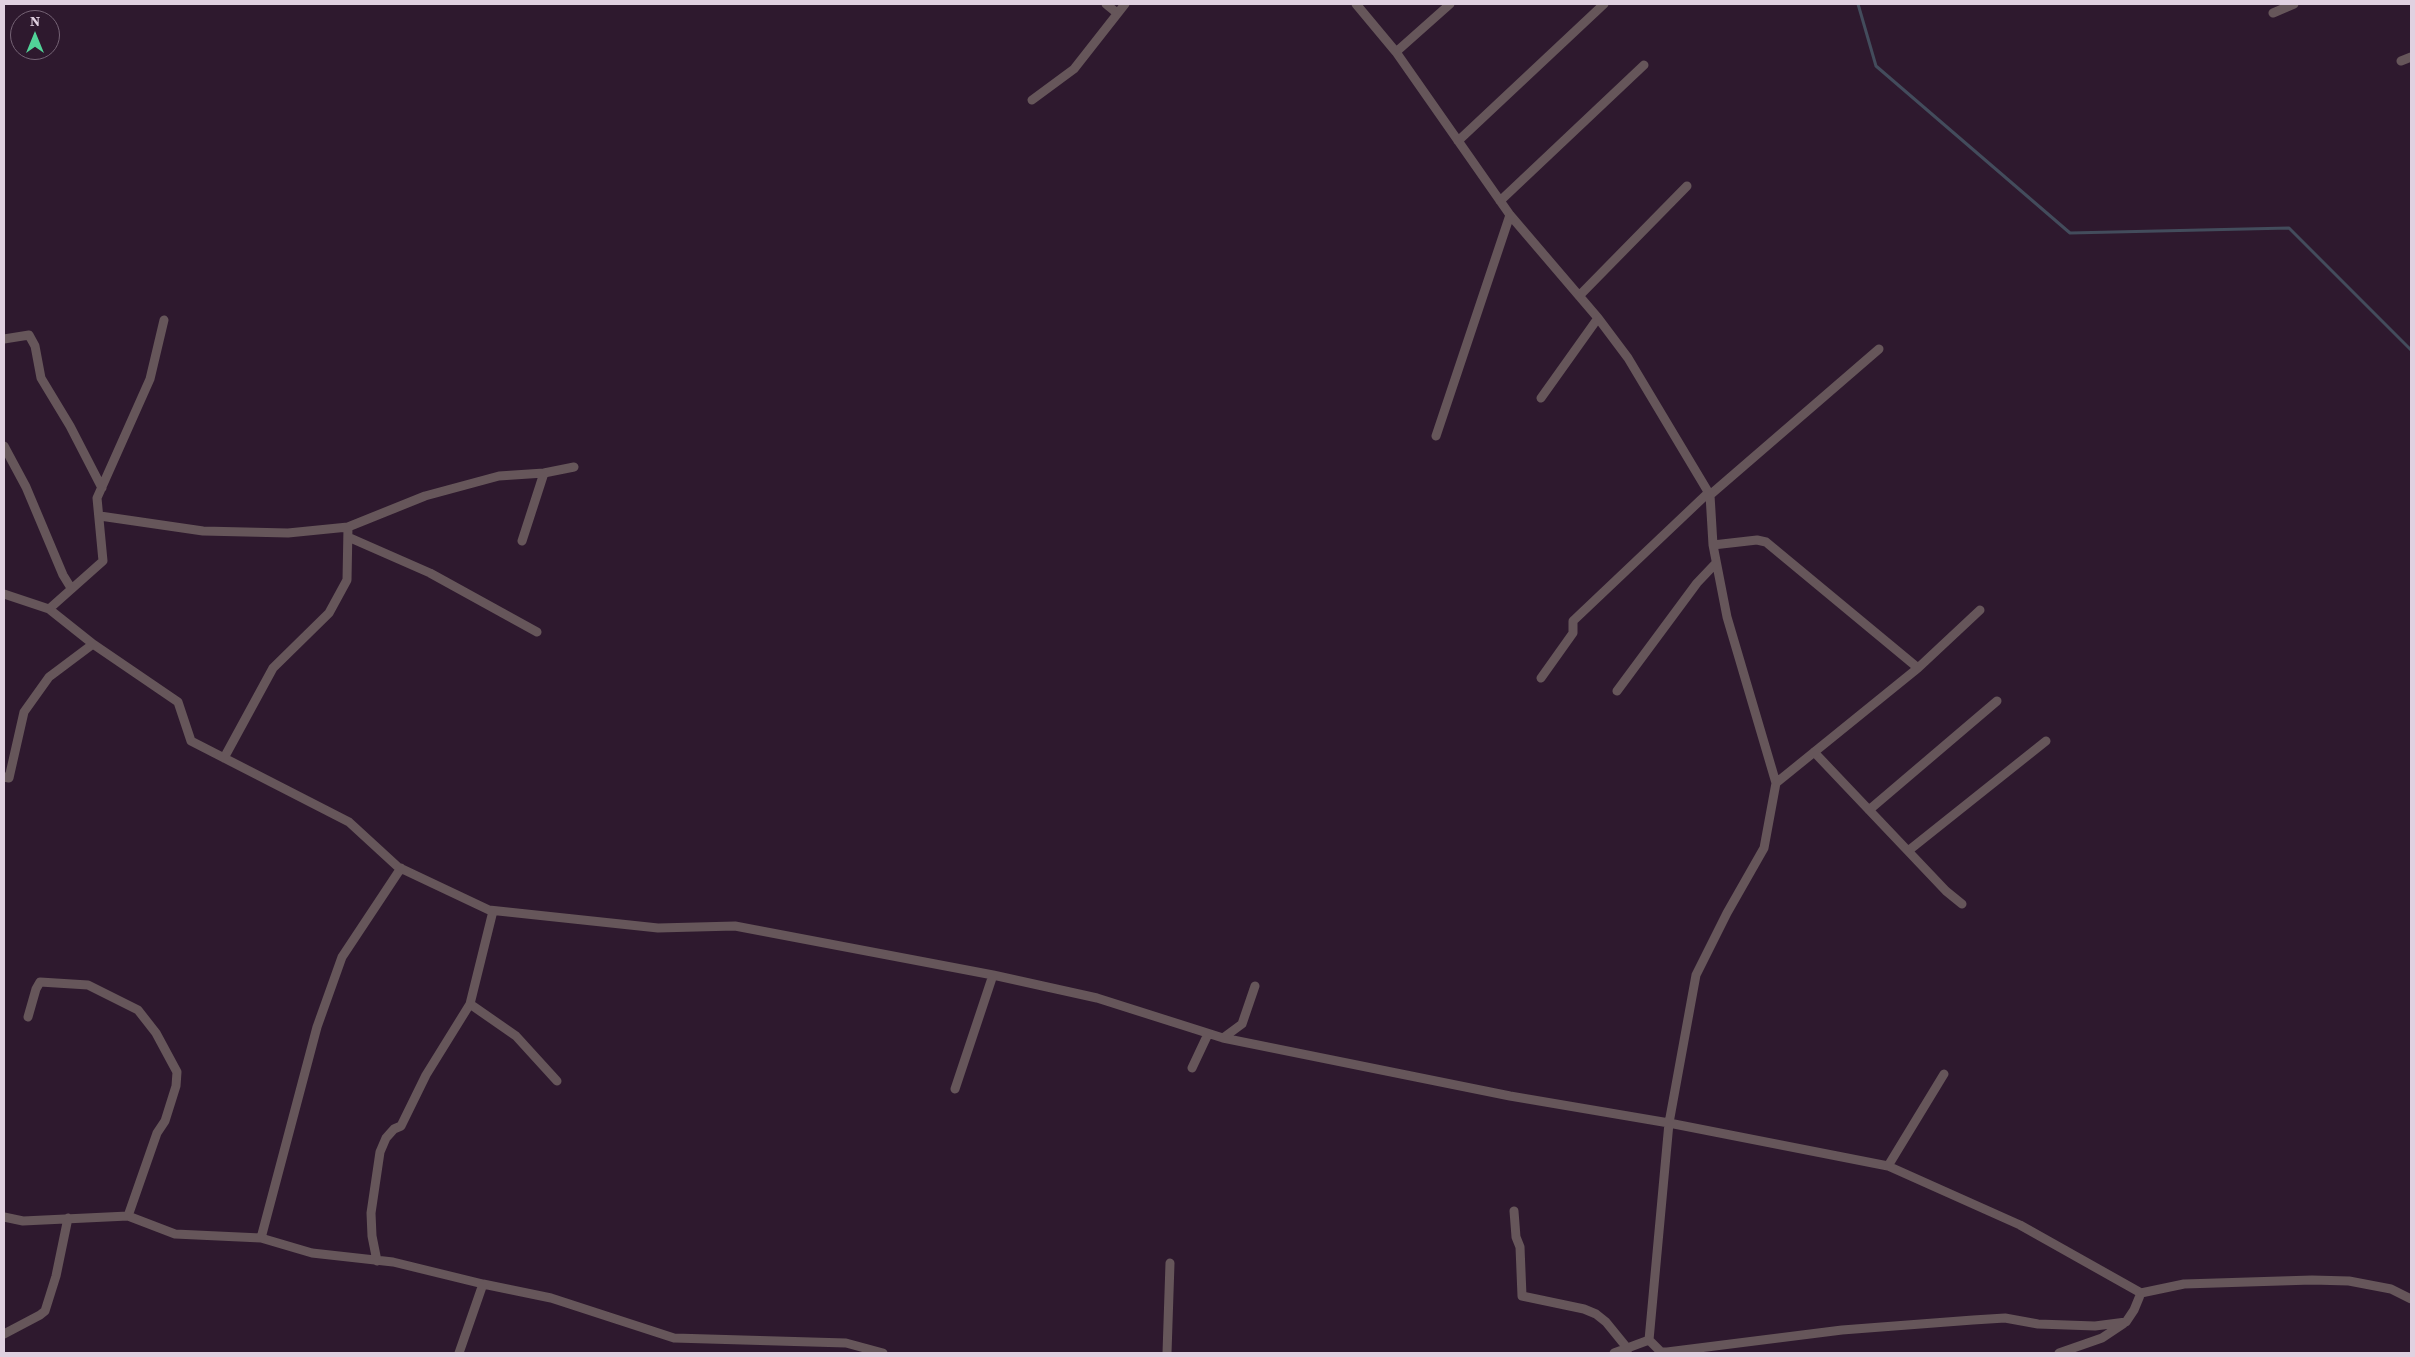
<!DOCTYPE html>
<html>
<head>
<meta charset="utf-8">
<style>
	body { margin:0 }
	#map { position:relative; width:2415px; height:1357px; overflow:hidden; background:#2e192e; font-family:"Source Serif 4",serif }
	canvas { display:block }
	.frame { position:absolute; inset:0; border:5px solid #e0d1e0; pointer-events:none }
	.north { position:absolute; left:10px; top:10px; width:50px; height:50px; box-sizing:border-box; background:#2e192e; border:1px solid #756375; border-radius:50%; rotate:0deg; font-size:14px; font-weight:700; line-height:20px; text-align:center; color:#e0d1e0 }
	.north::after { content:''; display:block; margin:auto; width:18px; height:22px; background:#51d398; clip-path:polygon(50% 0,100% 100%,50% 72%,0 100%) }
</style>
</head>
<body>
<div id="map">
<canvas width="2415" height="1357"></canvas>
<div class="frame"></div>
<div class="north">N</div>
</div>
<script>
const c = document.querySelector('canvas').getContext('2d');
c.lineJoin = 'round';
const shape = rows => new Path2D(rows.map(r => 'M' + r).join(''));
function stroke(path, color, width, dash) { c.strokeStyle = color; c.lineWidth = width; c.lineCap = dash ? 'butt' : 'round'; c.setLineDash(dash || []); c.stroke(path); }
const stream = shape([
	[1858,4,1876,66,2070,233,2289,228,2411,350]
]);
const street = shape([
	[1106,4,1117,13],
	[1356,4,1396,52,1510,215,1598,318,1628,358,1710,495,1713,545,1727,617,1776,783,1764,848,1727,913,1696,975,1669,1123,1649,1340],
	[2273,13,2294,4],
	[1396,52,1450,4],
	[2401,61,2411,57],
	[1032,100,1074,69,1125,4],
	[1458,141,1604,4],
	[1500,201,1644,65],
	[1579,296,1687,186],
	[4,339,29,335,35,346,41,378,70,426,102,488],
	[1541,398,1598,318],
	[1436,436,1510,215],
	[4,446,26,487,63,575,71,588],
	[1710,495,1879,349],
	[100,516,203,531,288,533,348,527,425,496,499,476,544,473,574,467],
	[348,537,430,573,537,632],
	[522,541,544,473],
	[1713,545,1757,540,1766,542,1918,668],
	[4,594,49,609,93,644,178,702,191,741,349,822,398,867,489,910,658,928,735,926,993,975,1097,998,1223,1038,1510,1096,1669,1123,1888,1166,2020,1225,2141,1293,2184,1284,2312,1280,2349,1281,2391,1289,2411,1299],
	[49,609,103,561,97,498,150,379,164,320],
	[1541,678,1573,633,1573,621,1708,493],
	[1617,691,1697,583,1716,563],
	[1814,752,1946,891,1962,904],
	[224,758,273,668,329,613,347,580,348,527],
	[4,777,9,778,24,712,49,677,93,644],
	[1776,783,1918,668,1980,610],
	[1869,810,1997,701],
	[1908,851,2046,741],
	[470,1004,516,1036,557,1081],
	[28,1017,36,989,40,982,88,985,138,1010,156,1033,177,1072,176,1086,165,1121,157,1133,128,1216],
	[1223,1038,1242,1024,1255,986],
	[1192,1068,1208,1034],
	[955,1089,993,975],
	[1888,1166,1944,1074],
	[1514,1211,1516,1237,1520,1247,1522,1296,1584,1309,1596,1314,1606,1322,1628,1349],
	[4,1217,23,1221,128,1216,175,1234,261,1238,312,1253,393,1262,483,1284,551,1298,674,1338,846,1343,883,1353],
	[261,1238,317,1027,342,957,401,868],
	[377,1261,372,1236,371,1213,380,1152,386,1138,394,1129,401,1126,426,1075,470,1004,493,911],
	[4,1334,40,1315,45,1311,56,1276,68,1218],
	[459,1353,483,1284],
	[1167,1353,1170,1263],
	[1614,1353,1649,1340,1661,1352,1667,1352,1842,1330,1973,1320,2005,1318,2038,1324,2095,1326,2126,1322,2134,1310,2141,1293],
	[2059,1353,2102,1338,2123,1324]
]);
stroke(stream, '#434c5c', 3);
stroke(street, '#66565a', 9);
</script>
</body>
</html>
